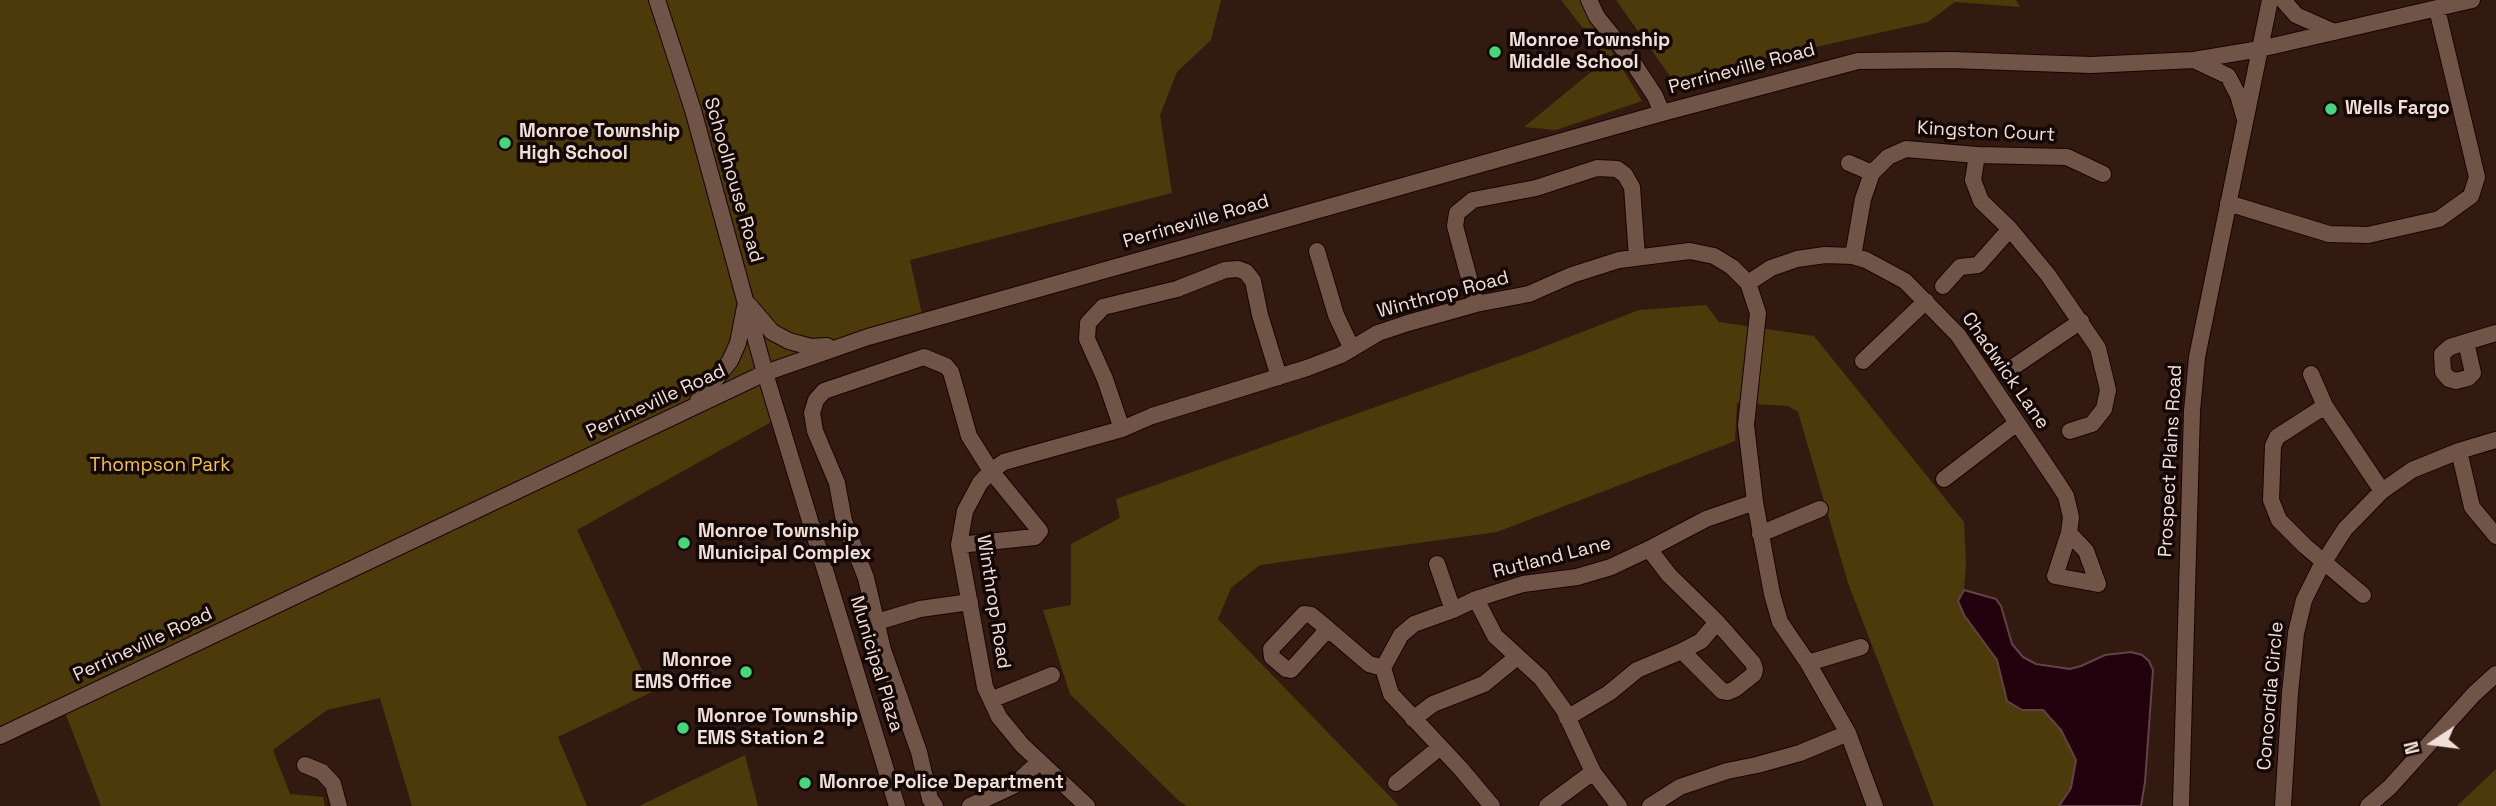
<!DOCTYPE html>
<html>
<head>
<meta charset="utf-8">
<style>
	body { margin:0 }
	#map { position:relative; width:2496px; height:806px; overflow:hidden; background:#331a10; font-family:"Space Grotesk",sans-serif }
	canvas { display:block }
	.north { position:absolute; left:2398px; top:708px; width:70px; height:70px; -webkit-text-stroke:5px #130805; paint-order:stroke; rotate:257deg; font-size:19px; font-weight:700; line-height:28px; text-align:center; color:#f0dfd8 }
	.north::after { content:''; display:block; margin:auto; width:24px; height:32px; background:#f0dfd8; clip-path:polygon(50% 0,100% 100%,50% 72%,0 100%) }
</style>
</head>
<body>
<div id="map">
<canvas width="2496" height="806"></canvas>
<div class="north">N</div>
</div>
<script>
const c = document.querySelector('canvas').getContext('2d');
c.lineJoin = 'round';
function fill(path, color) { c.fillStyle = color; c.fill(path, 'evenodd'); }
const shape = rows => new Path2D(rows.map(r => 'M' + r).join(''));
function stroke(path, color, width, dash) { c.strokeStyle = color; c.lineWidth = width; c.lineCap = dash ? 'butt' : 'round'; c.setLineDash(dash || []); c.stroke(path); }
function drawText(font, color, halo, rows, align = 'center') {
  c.font = font + ' "Space Grotesk",sans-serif'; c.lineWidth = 7; c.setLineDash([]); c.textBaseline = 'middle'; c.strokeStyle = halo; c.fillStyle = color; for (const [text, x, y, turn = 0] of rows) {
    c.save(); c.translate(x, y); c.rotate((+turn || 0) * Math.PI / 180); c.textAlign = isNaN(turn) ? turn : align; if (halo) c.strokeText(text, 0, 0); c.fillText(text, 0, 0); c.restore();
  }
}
const green = shape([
	[0,0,1221,0,1211,40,1177,72,1160,115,1172,193,910,260,923,319,769,371,782,416,577,530,652,692,558,737,587,806,412,806,380,698,327,710,273,750,290,794,323,797,325,806,101,806,63,707,0,736],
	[1561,0,1581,0,1642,101,1556,130,1524,127,1607,59],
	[1616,0,2016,0,2020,7,1955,2,1928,22,1672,79],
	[1706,305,1719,322,1814,336,1964,522,1966,565,1964,590,1960,594,1964,614,1997,660,2007,701,2022,710,2042,710,2061,730,2076,761,2071,788,2059,806,1934,806,1848,583,1798,412,1788,406,1737,403,1735,441,1497,532,1260,565,1231,588,1218,619,1399,806,1187,806,1179,801,1070,694,1043,610,1071,605,1071,544,1120,518,1116,499,1525,354,1639,310],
	[745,755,758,806,639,806],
	[2496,769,2496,806,2457,806]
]);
const water = shape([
	[1964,590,1996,599,2001,606,2012,644,2023,657,2036,664,2070,669,2081,666,2105,655,2131,652,2142,655,2149,661,2153,670,2145,782,2141,806,2059,806,2071,788,2076,760,2061,730,2043,710,2022,710,2007,701,1997,660,1964,615,1958,601,1964,590]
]);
const minor = shape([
	[657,0,693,110,765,373,897,806],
	[1589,0,1597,17,1628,55,1655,96,1662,113],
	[2283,0,2296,15,2334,32],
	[2194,60,2228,76,2238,95,2244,116],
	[1977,155,1973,180,1981,201,2010,229,2048,275,2098,348,2108,390,2104,409,2092,424,2070,431],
	[1849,163,1872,173],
	[2228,203,2329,234,2368,235,2439,219,2471,196,2477,177,2437,9],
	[1317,251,1336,315,1352,349],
	[1853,256,1863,199,1872,173,1888,157,1906,149,1977,155,2067,157,2103,174],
	[1748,283,1771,268,1797,259,1825,255,1853,256,1866,260,1905,281,1958,335,2057,482,2066,496,2071,517,2069,533],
	[1943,286,1960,267,1978,265,2010,229],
	[1476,304,1455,226,1457,213,1473,200,1536,188,1597,168,1617,169,1625,175,1632,187,1637,257],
	[749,305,772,332,789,341,811,347,827,346],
	[2466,342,2473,373,2468,378,2456,381,2449,379,2443,372,2442,354,2450,347,2496,333],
	[1863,361,1926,301],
	[2006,372,2081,321],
	[2311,374,2325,406,2382,491],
	[698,401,730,361,738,343,745,307],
	[2325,406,2277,437,2273,446,2271,500,2279,520,2305,546,2363,595],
	[1122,429,1105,379,1087,339,1088,323,1103,307,1177,289,1225,270,1238,269,1246,272,1253,281,1260,315,1279,377],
	[2459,451,2472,507,2496,536],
	[1944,479,2017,423],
	[2069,533,2086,551,2098,584,2055,576,2069,533],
	[1760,534,1820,509],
	[1649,549,1669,575,1717,622,1753,663,1755,669,1754,674,1735,689,1728,692,1722,691,1682,651],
	[1437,564,1453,610],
	[1476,599,1495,636,1541,678,1564,710,1593,772,1619,806],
	[1304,614,1311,615,1328,629,1291,670,1286,669,1272,657,1271,649,1304,614],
	[877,622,920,609,970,602],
	[1328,629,1369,664,1383,668],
	[1808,663,1861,647],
	[991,700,1052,675],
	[1567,718,1609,693,1637,670,1682,651,1701,641,1717,622],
	[1413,719,1433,704,1484,684,1517,657],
	[0,736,765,373,868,337,1662,113,1858,61,1952,60,2091,65,2194,60,2260,49,2472,0],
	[305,765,322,772,333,784,339,806],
	[1396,783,1439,748],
	[935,806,930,799,919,752,883,650,866,578,844,521,837,483,815,431,812,413,816,400,824,391,924,357,946,366,951,372,969,436,991,471,1040,531,1035,537,959,545],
	[970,806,1013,786,1039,762],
	[1087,806,1022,745,999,717,985,687,959,545,965,511,980,483,991,471,1004,462,1122,429,1152,416,1307,368,1341,355,1378,333,1408,323,1476,304,1529,294,1572,275,1619,260,1690,251,1714,256,1732,267,1748,283,1758,313,1746,425,1755,502,1772,594,1780,622,1808,663,1848,733,1875,806],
	[1492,806,1461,769,1391,694,1383,668,1401,635,1414,624,1453,610,1476,599,1523,584,1577,577,1611,567,1649,549,1706,519,1755,502],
	[1547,806,1593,772],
	[1650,806,1680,787,1727,771,1757,765,1800,753,1848,733],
	[2181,806,2192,411,2197,357,2270,0],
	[2283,806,2290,693,2296,633,2304,600,2320,568,2345,529,2382,491,2412,470,2459,451,2496,440],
	[2368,806,2390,787,2474,694,2496,674]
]);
const markers = [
	[1495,52,7,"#46d77a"],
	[2331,109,7,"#46d77a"],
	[505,143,7,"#46d77a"],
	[684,543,7,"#46d77a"],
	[746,672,7,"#46d77a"],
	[683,728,7,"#46d77a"],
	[805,783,7,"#46d77a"]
];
const poiNames = [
	["Monroe Township",1509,41],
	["Middle School",1509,63],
	["Wells Fargo",2345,109],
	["Monroe Township",519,132],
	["High School",519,154],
	["Monroe Township",698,532],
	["Municipal Complex",698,554],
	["Monroe",732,661,"right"],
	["EMS Office",732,683,"right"],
	["Monroe Township",697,717],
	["EMS Station 2",697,739],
	["Monroe Police Department",819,783]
];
const streetNames = [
	["Perrineville Road",1742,69,-15],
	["Kingston Court",1986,132,3],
	["Schoolhouse Road",733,180,74],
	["Perrineville Road",1196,222,-16],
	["Winthrop Road",1443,295,-15],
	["Chadwick Lane",2005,371,55],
	["Perrineville Road",656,402,-25],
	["Prospect Plains Road",2171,461,-87],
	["Rutland Lane",1552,558,-14],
	["Winthrop Road",993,602,81],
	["Perrineville Road",143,645,-25],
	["Municipal Plaza",876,664,73],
	["Concordia Circle",2271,696,-85]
];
const parkNames = [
	["Thompson Park",160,466]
];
fill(green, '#4c3a0a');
fill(water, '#22000c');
stroke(water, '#604349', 2);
stroke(minor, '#190400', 18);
stroke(minor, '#715448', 16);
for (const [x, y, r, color] of markers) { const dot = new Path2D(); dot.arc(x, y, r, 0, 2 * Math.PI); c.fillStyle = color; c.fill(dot); stroke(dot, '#130805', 2.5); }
drawText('bold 19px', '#f0dfd8', '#130805', poiNames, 'left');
drawText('19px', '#f0dfd8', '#130805', streetNames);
drawText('19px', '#f4c348', '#130805', parkNames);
</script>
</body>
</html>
